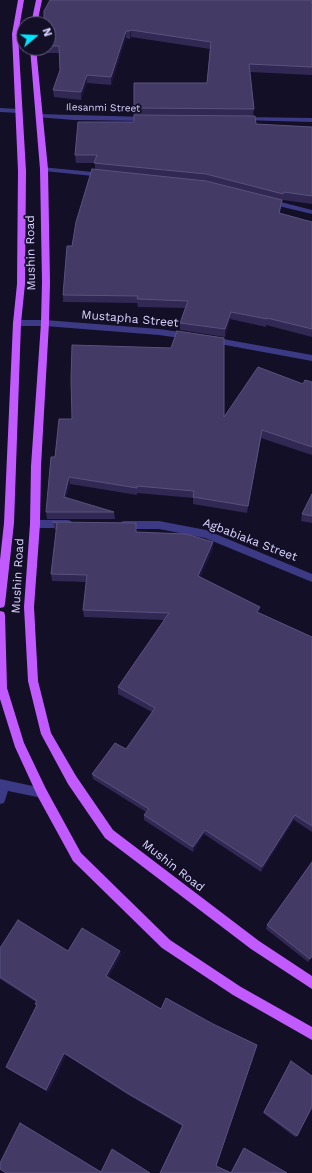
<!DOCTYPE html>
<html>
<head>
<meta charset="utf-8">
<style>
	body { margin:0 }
	#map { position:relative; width:312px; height:1173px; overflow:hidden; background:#130f26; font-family:"Work Sans",sans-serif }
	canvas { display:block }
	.north { position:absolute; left:16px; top:16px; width:40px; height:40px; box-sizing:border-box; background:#130f26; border:1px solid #625e7d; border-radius:50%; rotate:71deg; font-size:11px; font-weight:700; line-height:16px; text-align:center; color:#d9d4ff }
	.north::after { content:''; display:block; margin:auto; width:14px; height:18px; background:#00e5ff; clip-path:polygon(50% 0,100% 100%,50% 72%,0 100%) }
</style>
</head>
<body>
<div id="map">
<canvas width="312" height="1173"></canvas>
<div class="north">N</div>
</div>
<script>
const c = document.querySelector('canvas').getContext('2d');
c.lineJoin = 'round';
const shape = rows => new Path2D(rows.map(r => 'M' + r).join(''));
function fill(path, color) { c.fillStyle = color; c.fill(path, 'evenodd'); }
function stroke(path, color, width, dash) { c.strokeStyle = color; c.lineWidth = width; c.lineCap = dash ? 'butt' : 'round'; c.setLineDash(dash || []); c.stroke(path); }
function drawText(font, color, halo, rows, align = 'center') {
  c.font = font + ' "Work Sans",sans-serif'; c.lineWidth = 3.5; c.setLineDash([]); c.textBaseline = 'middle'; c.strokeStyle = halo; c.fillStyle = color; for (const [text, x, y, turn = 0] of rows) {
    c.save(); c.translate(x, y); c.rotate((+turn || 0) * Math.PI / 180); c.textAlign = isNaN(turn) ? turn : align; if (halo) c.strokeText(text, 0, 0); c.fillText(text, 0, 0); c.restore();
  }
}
const minor = shape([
	[0,108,19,109,22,111,19,113,0,112,0,108],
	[38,114,148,117,151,119,148,121,74,120,36,117,36,115,38,114],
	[242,117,312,118,312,122,240,120,240,118,242,117],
	[41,167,103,173,107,175,103,177,44,171,41,171,41,167],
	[266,199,269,199,312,210,312,214,266,203,266,199],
	[17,320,45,320,159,329,188,333,192,336,188,339,159,335,45,326,17,326,13,323,17,320],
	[212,337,312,355,312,361,209,342,208,340,212,337],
	[35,520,68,520,71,521,73,524,71,527,68,528,35,528,32,527,30,524,32,521,35,520],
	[124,521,159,521,206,530,312,574,312,582,205,538,159,529,124,529,121,528,119,525,121,522,124,521],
	[0,779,42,788,46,789,48,793,46,797,42,798,8,791,4,803,0,804,0,779]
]);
const primary = shape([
	[18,0,24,0,18,34,26,171,25,284,21,323,14,523,5,604,4,607,0,608,0,560,4,523,13,323,17,284,18,171,12,34,18,0],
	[36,0,42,0,37,24,31,24,36,0],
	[30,48,36,48,48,169,50,282,49,323,41,466,40,524,34,607,38,681,51,733,76,776,113,830,259,941,312,976,312,989,251,949,105,838,68,784,41,734,28,681,24,607,30,524,31,466,41,323,42,282,40,169,30,48],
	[0,611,4,612,5,615,7,688,24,743,46,789,81,853,170,940,241,987,312,1027,312,1040,233,995,162,948,73,861,38,797,15,747,0,699,0,611]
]);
const wall = shape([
	[312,1,312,75,250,72,254,109,253,116,256,124,312,127,312,204,283,200,282,201,280,213,312,222,312,337,266,325,266,327,230,319,225,337,180,330,180,323,185,308,138,307,137,303,63,302,63,295,72,246,95,170,95,163,76,163,75,155,134,122,134,83,207,83,210,49,131,37,130,39,126,38,111,85,87,83,81,100,54,97,53,90,60,70,59,53,47,53,46,48,48,48,48,24],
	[312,382,312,455,261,438,247,513,193,504,193,498,137,493,137,495,70,484,66,498,114,512,115,519,47,519,46,512,55,457,72,419,224,417,303,384],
	[312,494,312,523,301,521,302,514],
	[53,522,136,532,213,542,213,549,200,577,259,613,312,637,312,832,294,820,261,872,204,834,193,852,144,820,144,815,146,812,93,779,92,774,126,749,152,712,118,694,118,687,165,620,84,617,83,610,86,582,52,581,51,574,57,530,55,530],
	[312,862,312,957,308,962,266,929,267,925],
	[0,948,68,951,121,955,108,977,216,1166,231,1172,243,1149,244,1148,287,1173,160,1173,182,1126,130,1096,66,1055,48,1092,8,1069,6,1067,36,1006,35,1004,36,1002,0,979],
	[291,1061,297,1136,295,1137,263,1113]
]);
const shadedWall = shape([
	[131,30,131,37,130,39,130,31],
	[126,31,126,38,111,85,111,77],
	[87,75,87,83,81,100,81,92],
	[231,312,230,319,225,337,225,329],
	[262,430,261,438,247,513,248,506],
	[69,477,70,484,65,504,64,497],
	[213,542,213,549,198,583,198,576],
	[295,815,294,820,261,872,262,867],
	[205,830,204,834,193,852,193,847],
	[120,951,121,955,107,979,106,976],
	[64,1053,66,1055,48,1092,46,1090]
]);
const building = shape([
	[50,0,309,0,312,1,312,67,249,64,254,109,134,108,134,83,207,83,211,42,131,30,130,31,126,31,111,77,87,75,81,92,53,90,60,70,59,46,48,46,49,25,48,24,44,24,44,11,50,0],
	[134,115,255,116,256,124,312,127,312,196,284,192,283,194,206,174,94,163,97,155,75,155,78,122,134,122,134,115],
	[92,169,206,181,282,200,279,213,312,222,312,329,267,318,267,319,231,312,225,329,180,323,188,301,137,299,138,296,63,295,67,246,72,246,76,222,92,169],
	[177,331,224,338,224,417,258,367,303,384,305,380,312,382,312,447,262,430,248,506,193,497,194,491,137,486,137,488,69,477,64,497,114,512,46,512,51,457,55,457,59,419,72,419,71,379,72,345,171,348,177,331],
	[312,494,312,516,302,514,312,494],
	[53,522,136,523,136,532,186,534,213,542,198,576,260,607,257,612,312,637,312,826,295,815,262,867,205,830,193,847,144,815,149,809,92,774,115,743,126,749,155,708,118,687,169,613,83,610,87,575,51,574,57,523,53,522],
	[312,862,312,956,310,959,267,925,312,862],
	[18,920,68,951,82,928,120,951,106,976,161,1009,166,998,213,1024,257,1045,216,1166,231,1173,244,1148,287,1173,160,1173,183,1125,129,1094,64,1053,46,1090,6,1067,37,1005,35,1004,37,1001,0,977,0,948,18,920],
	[291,1061,312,1076,312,1107,297,1136,264,1112,291,1061],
	[20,1123,101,1172,112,1149,150,1173,6,1173,0,1169,0,1163,20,1123]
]);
const farStreetnames = [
	["Ilesanmi Street",103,108,1]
];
const streetNames = [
	["Mushin Road",31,253,-91],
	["Mustapha Street",130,319,5],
	["Agbabiaka Street",250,540,21],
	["Mushin Road",18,576,-87],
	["Mushin Road",173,866,38]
];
fill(minor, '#3d3a85');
fill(primary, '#c25bff');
fill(wall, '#312854');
fill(shadedWall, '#1d163a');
fill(building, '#433a66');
stroke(building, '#5a527e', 1);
drawText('10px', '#d9d4ff', '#130f26', farStreetnames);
drawText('12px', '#d9d4ff', '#130f26', streetNames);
</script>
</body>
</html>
